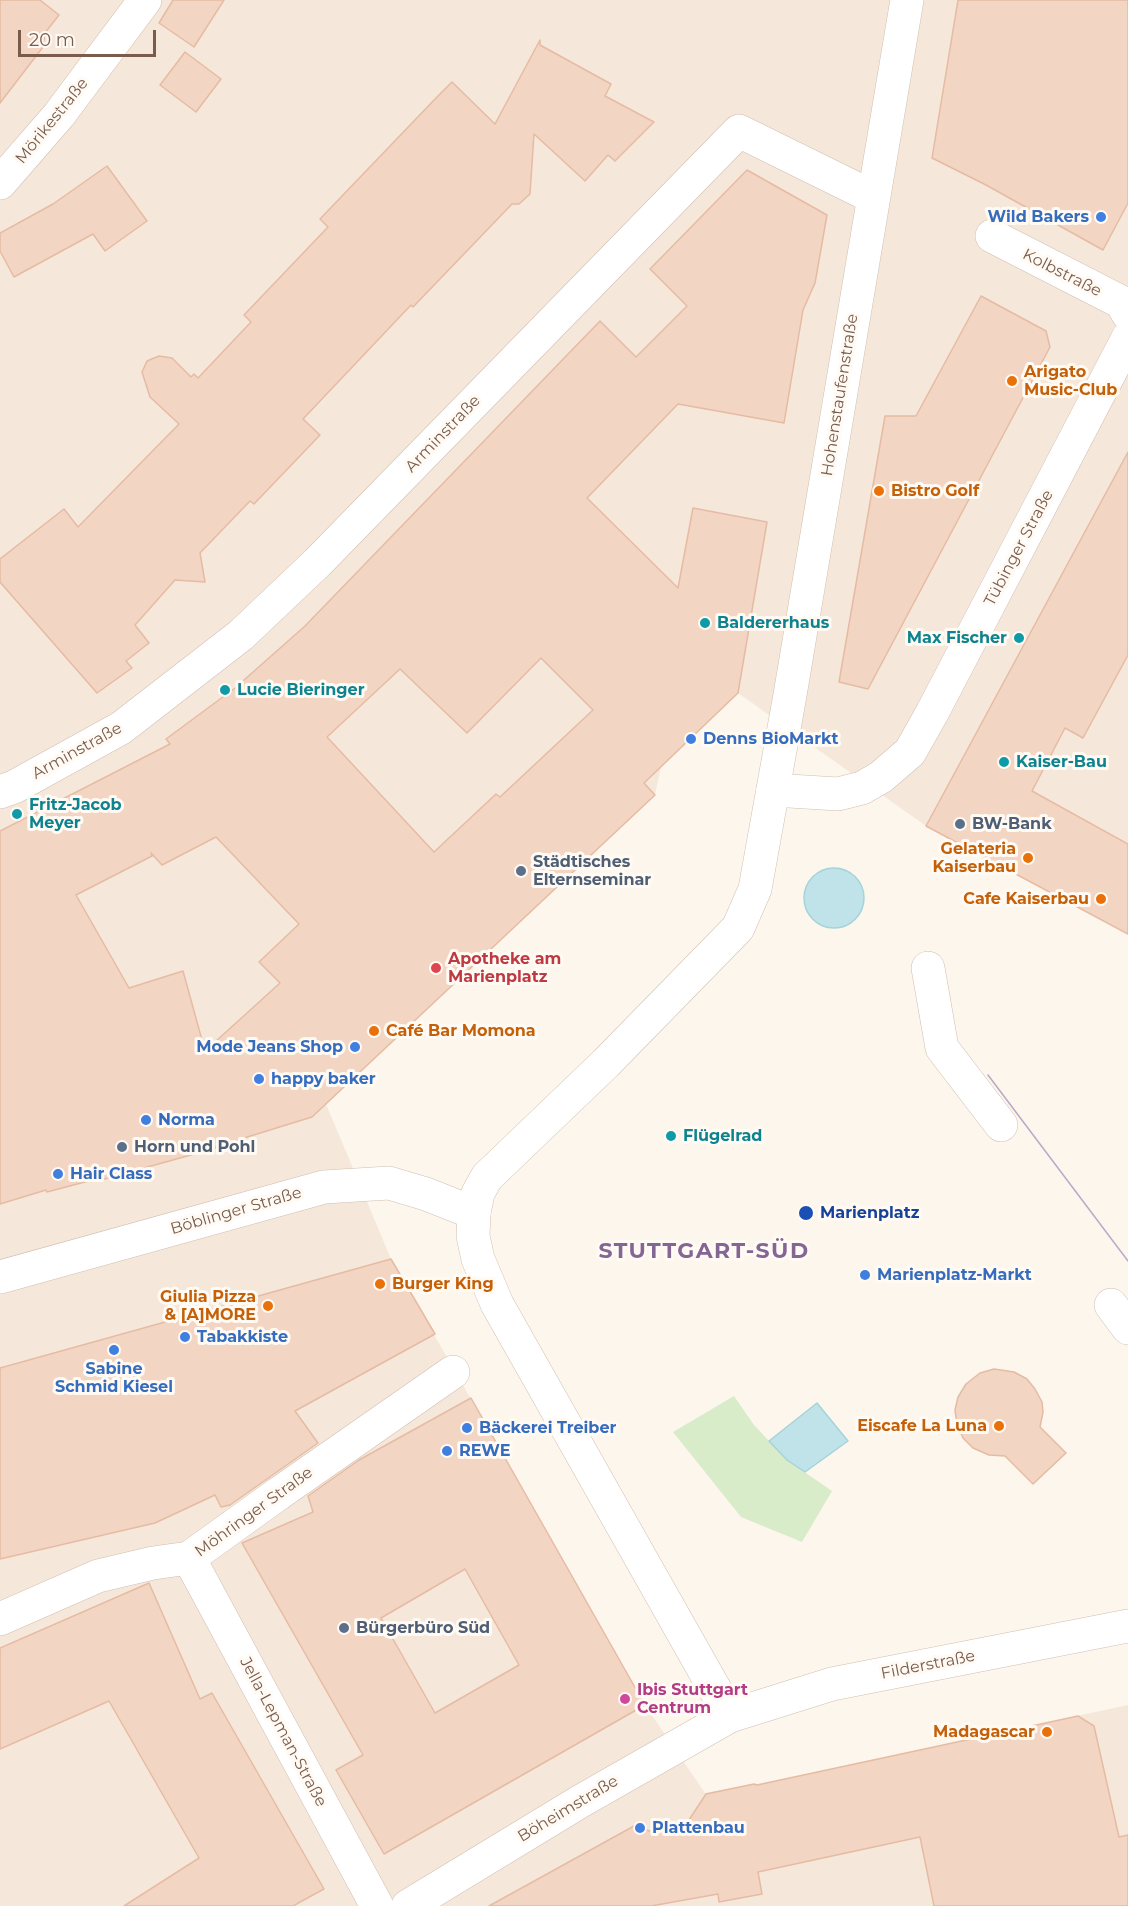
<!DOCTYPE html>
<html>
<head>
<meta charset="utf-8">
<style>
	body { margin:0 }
	#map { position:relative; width:1128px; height:1906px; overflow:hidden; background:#fdf6ec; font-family:Montserrat,sans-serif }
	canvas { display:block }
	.scale { position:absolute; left:18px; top:30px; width:138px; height:27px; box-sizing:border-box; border:3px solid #7a5c4d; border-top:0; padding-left:8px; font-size:18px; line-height:21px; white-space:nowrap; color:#7a5c4d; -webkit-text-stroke:4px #fffaf3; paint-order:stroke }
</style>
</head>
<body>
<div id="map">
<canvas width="1128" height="1906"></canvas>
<div class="scale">20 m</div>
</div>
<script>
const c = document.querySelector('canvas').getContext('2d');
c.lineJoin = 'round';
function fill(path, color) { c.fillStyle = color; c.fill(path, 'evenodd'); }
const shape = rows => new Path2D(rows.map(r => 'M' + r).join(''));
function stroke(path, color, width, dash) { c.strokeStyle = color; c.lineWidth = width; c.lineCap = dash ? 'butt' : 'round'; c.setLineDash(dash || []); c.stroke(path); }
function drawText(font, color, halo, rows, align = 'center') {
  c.font = font + ' Montserrat,sans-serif'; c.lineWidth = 6; c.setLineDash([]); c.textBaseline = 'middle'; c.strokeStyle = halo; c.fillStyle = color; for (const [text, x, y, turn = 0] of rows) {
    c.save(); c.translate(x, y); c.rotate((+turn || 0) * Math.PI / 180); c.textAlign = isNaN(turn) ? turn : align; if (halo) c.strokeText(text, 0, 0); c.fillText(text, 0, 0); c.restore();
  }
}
const residential = shape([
	[0,0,1128,0,1128,934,926,826,738,693,661,767,655,795,326,1104,391,1259,645,1705,705,1793,754,1784,757,1785,1128,1705,1128,1906,0,1906]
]);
const green = shape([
	[734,1396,754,1425,787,1460,832,1491,802,1542,741,1517,673,1432]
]);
const water = shape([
	'804 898a30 30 0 1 1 60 0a30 30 0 1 1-60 0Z',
	[817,1403,848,1441,805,1472,787,1460,769,1441,817,1403]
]);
const building = shape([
	[0,0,40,0,59,15,45,33,43,47,0,103,0,0],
	[173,0,224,0,194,47,159,23,173,0],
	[958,0,1128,0,1128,203,1103,250,986,185,932,158,958,0],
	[540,40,540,45,611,84,605,96,654,122,615,161,608,155,585,181,534,134,530,194,519,204,512,204,413,307,411,305,303,419,320,435,254,504,250,501,200,553,205,582,175,580,135,625,149,643,126,661,132,668,97,693,0,582,0,559,64,509,78,527,179,424,150,397,142,372,147,361,159,356,172,358,191,377,194,374,198,378,251,322,244,315,328,227,320,219,436,98,452,82,495,124,540,40],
	[185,52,221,79,196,112,160,85,185,52],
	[107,166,147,221,105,251,93,234,14,277,0,251,0,233,53,204,107,166],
	[747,170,827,215,815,283,803,310,784,423,678,404,587,498,678,588,693,508,767,522,738,693,644,783,655,795,312,1117,215,1147,216,1148,101,1180,100,1178,47,1192,46,1190,0,1204,0,831,170,744,166,739,235,688,305,626,600,321,636,357,687,306,650,269,747,170],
	[541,658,593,710,500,797,496,794,434,852,327,737,400,669,467,733,541,658],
	[216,837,299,924,259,962,280,983,205,1051,183,971,129,988,76,895,152,856,151,853,162,865,216,837],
	[981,296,1046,331,1050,347,868,689,839,682,885,416,916,416,981,296],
	[1128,452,1128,655,1083,738,1065,728,1032,791,1128,844,1128,934,926,826,1128,452],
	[391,1259,435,1334,295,1411,318,1443,230,1505,221,1507,215,1495,155,1523,0,1559,0,1368,391,1259],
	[994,1369,1014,1372,1027,1379,1035,1389,1042,1402,1043,1412,1040,1427,1066,1453,1033,1484,1005,1456,989,1455,973,1448,963,1438,957,1425,955,1410,958,1397,966,1384,980,1373,994,1369],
	[471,1398,645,1705,384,1854,336,1770,363,1755,242,1543,313,1512,308,1496,359,1460,471,1398],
	[465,1569,519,1665,435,1713,381,1618,465,1569],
	[149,1583,200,1699,212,1693,324,1889,293,1906,124,1906,199,1858,109,1701,0,1749,0,1648,149,1583],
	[1078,1716,1094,1726,1119,1837,1128,1835,1128,1906,934,1906,920,1837,758,1872,762,1894,719,1902,718,1894,651,1906,489,1906,634,1826,653,1832,681,1832,706,1794,754,1784,757,1785,1078,1716]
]);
const pedestrian = shape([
	[928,968,942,1048,1001,1125],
	[1111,1305,1128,1328],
	[278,1494,453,1372]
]);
const minor = shape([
	[0,183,59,115,145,0],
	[992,236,1121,302,1128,314],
	[773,790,838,794,862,788,881,777,910,752,932,713,1128,338],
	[0,792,14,787,121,728,241,635,317,563,739,131,873,197],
	[0,1277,324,1187,389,1183,426,1194,474,1213],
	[189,1558,377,1906],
	[0,1619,98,1576,153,1563,189,1558,278,1494]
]);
const tertiary = shape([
	[730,1716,497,1304,478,1259,473,1236,474,1213,478,1193,487,1177,606,1063,738,928,755,889,790,695,907,0],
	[408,1906,581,1801,730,1716,832,1684,1128,1626]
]);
const tram = shape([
	[988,1075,1128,1261]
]);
const markers = [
	[1101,217,6,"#3f7fe0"],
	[1012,381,6,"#e8710a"],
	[879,491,6,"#e8710a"],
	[705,623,6,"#0f9aa8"],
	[1019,638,6,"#0f9aa8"],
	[225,690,6,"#0f9aa8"],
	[691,739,6,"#3f7fe0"],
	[1004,762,6,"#0f9aa8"],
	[17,814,6,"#0f9aa8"],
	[960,824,6,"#5c6f8a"],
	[1028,858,6,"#e8710a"],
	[521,871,6,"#5c6f8a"],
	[1101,899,6,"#e8710a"],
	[436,968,6,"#e0444e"],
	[374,1031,6,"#e8710a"],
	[355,1047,6,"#3f7fe0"],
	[259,1079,6,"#3f7fe0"],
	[146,1120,6,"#3f7fe0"],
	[671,1136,6,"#0f9aa8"],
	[122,1147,6,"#5c6f8a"],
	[58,1174,6,"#3f7fe0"],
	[806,1213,8,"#1a4fb4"],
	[865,1275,6,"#3f7fe0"],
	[380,1284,6,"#e8710a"],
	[268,1306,6,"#e8710a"],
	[185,1337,6,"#3f7fe0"],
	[114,1350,6,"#3f7fe0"],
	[999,1426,6,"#e8710a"],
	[467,1428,6,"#3f7fe0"],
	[447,1451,6,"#3f7fe0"],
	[344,1628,6,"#5c6f8a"],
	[625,1699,6,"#d1479c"],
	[1047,1732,6,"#e8710a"],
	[640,1828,6,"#3f7fe0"]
];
const streetNames = [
	["Mörikestraße",52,121,-51],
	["Kolbstraße",1062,273,27],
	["Hohenstaufenstraße",840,395,-81],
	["Arminstraße",443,434,-46],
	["Tübinger Straße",1019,548,-62],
	["Arminstraße",77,751,-29],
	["Böblinger Straße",236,1211,-16],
	["Möhringer Straße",254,1512,-36],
	["Filderstraße",928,1665,-11],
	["Jella-Lepman-Straße",283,1732,62],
	["Böheimstraße",568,1809,-31]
];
const shopNames = [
	["Wild Bakers",1089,217,"right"],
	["Denns BioMarkt",703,739],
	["Mode Jeans Shop",343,1047,"right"],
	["happy baker",271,1079],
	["Norma",158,1120],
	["Hair Class",70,1174],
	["Marienplatz-Markt",877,1275],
	["Tabakkiste",197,1337],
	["Sabine",114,1369,"center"],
	["Schmid Kiesel",114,1387,"center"],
	["Bäckerei Treiber",479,1428],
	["REWE",459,1451],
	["Plattenbau",652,1828]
];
const foodNames = [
	["Arigato",1024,372,"left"],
	["Music-Club",1024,390,"left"],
	["Bistro Golf",891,491,"left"],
	["Gelateria",1016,849],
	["Kaiserbau",1016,867],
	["Cafe Kaiserbau",1089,899],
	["Café Bar Momona",386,1031,"left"],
	["Burger King",392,1284,"left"],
	["Giulia Pizza",256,1297],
	["& [A]MORE",256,1315],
	["Eiscafe La Luna",987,1426],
	["Madagascar",1035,1732]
];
const cultureNames = [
	["Baldererhaus",717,623],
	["Max Fischer",1007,638,"right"],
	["Lucie Bieringer",237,690],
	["Kaiser-Bau",1016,762],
	["Fritz-Jacob",29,805],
	["Meyer",29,823],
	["Flügelrad",683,1136]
];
const serviceNames = [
	["BW-Bank",972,824],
	["Städtisches",533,862],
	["Elternseminar",533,880],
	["Horn und Pohl",134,1147],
	["Bürgerbüro Süd",356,1628]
];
const healthNames = [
	["Apotheke am",448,959],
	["Marienplatz",448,977]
];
const transitNames = [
	["Marienplatz",820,1213]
];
const hotelNames = [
	["Ibis Stuttgart",637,1690],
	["Centrum",637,1708]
];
const districtNames = [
	["STUTTGART-SÜD",704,1252]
];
fill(residential, '#f5e8da');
fill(green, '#d8ecc9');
fill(water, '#bfe3e8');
stroke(water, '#a5d3da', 1.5);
fill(building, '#f3d5c3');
stroke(building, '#e6bba3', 1.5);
stroke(pedestrian, '#d1beb0', 34);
stroke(minor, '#d1beb0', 34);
stroke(tertiary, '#d1beb0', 34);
stroke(pedestrian, '#fff', 33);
stroke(minor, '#fff', 33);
stroke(tertiary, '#fff', 33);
stroke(tram, '#b9a8c9', 1.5);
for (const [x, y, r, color] of markers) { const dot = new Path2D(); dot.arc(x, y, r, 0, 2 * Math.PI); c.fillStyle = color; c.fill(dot); stroke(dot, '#fffaf3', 2); }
drawText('16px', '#7a5c4d', '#fffaf3', streetNames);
drawText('bold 16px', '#366cbe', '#fffaf3', shopNames, 'left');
drawText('bold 16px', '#c56008', '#fffaf3', foodNames, 'right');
drawText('bold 16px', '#0d838f', '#fffaf3', cultureNames, 'left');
drawText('bold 16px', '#4e5e75', '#fffaf3', serviceNames, 'left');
drawText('bold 16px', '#be3a42', '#fffaf3', healthNames, 'left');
drawText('bold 16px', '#164399', '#fffaf3', transitNames, 'left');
drawText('bold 16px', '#b23c85', '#fffaf3', hotelNames, 'left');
c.letterSpacing = '1.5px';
drawText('bold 22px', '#846695', '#fffaf3', districtNames);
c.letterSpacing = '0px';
</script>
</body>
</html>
